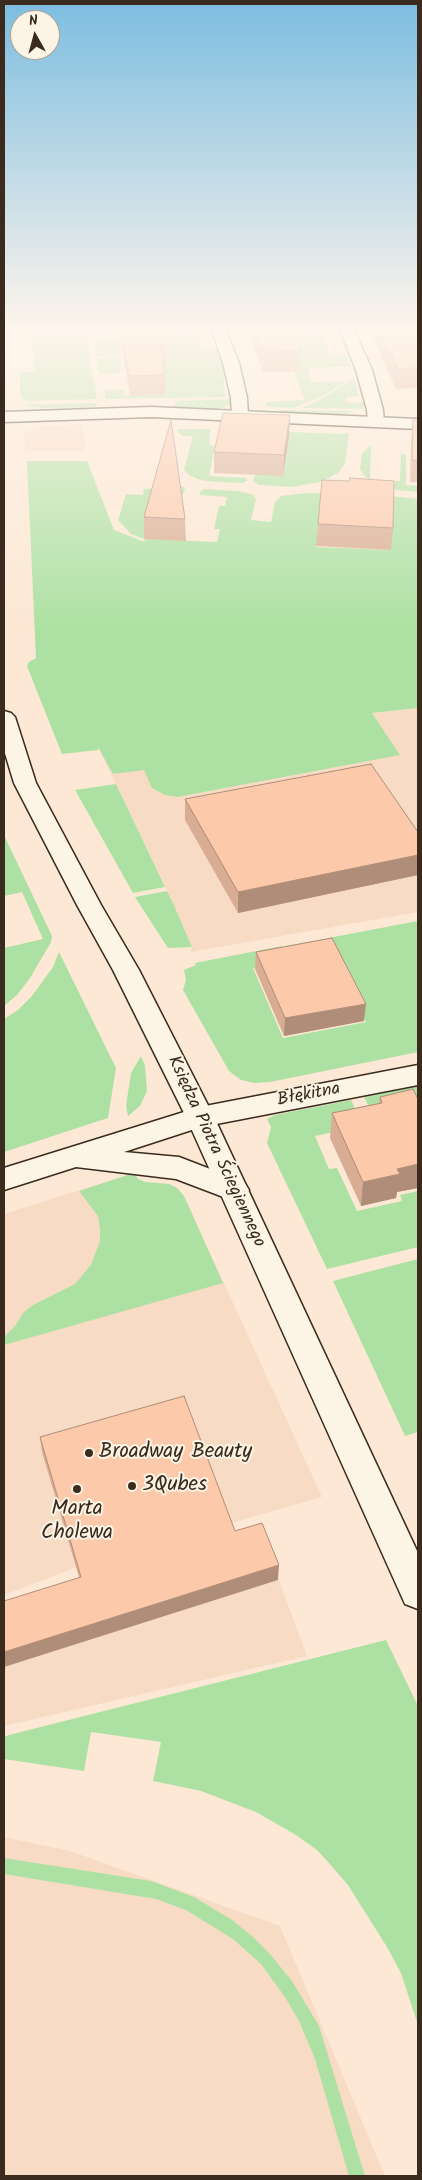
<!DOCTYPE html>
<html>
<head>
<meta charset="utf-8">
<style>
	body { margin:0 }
	#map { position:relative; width:422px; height:2180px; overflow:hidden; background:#fce8d4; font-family:Kalam,sans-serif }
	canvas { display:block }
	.frame { position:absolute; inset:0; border:5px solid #3b2a1e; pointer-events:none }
	.north { position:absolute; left:10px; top:10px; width:50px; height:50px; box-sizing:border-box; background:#fcf5e5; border:1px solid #afa495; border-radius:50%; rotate:353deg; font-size:14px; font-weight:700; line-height:20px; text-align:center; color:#3b2a1e }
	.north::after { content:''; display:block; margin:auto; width:18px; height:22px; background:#3b2a1e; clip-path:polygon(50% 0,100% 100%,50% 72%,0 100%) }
</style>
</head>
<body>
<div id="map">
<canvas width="422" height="2180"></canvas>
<div class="frame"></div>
<div class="north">N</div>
</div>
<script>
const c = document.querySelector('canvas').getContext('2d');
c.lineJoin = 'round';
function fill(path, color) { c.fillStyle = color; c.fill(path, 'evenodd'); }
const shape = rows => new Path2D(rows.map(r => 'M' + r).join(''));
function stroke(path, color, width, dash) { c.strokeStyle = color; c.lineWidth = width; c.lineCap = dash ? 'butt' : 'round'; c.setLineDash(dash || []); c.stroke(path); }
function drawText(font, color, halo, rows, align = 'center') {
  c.font = font + ' Kalam,sans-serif'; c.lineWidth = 4; c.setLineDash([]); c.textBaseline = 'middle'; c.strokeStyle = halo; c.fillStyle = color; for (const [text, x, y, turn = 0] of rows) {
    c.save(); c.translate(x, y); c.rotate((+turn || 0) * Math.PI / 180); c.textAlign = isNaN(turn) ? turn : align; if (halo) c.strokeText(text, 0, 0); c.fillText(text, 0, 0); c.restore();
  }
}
const built = shape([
	[82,424,86,451,25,451,24,435,26,432,39,427],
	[418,708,418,912,191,952,192,947,173,903,97,745],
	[134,1173,138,1179,145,1182,169,1184,177,1188,184,1196,322,1497,77,1567,4,1595,4,1214],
	[261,1532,307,1656,4,1726,4,1611],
	[4,1837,70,1851,280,1926,385,2176,4,2176]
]);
const green = shape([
	[30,325,84,325,97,399,27,401,23,399,21,396,19,372,35,371],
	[90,325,120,325,121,334,92,336],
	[162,325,196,325,203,348,217,348,223,368,225,397,106,399,105,390,124,390,125,396,165,395,160,366,166,343],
	[285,325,317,325,331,355,354,354,355,356,348,356,351,366,308,368,312,382,347,381,324,395,294,408,266,407,266,402,305,400,294,371,300,371],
	[122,337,124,345,119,345,121,355,96,356,93,338],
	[121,357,123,366,119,367,120,373,99,374,97,358],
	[354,378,359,396,346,397,348,403,368,402,362,409,301,408,320,400],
	[233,399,232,404,217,409,175,407,175,401],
	[96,403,96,407,44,408,21,405],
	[283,410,350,411,351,413,334,416,280,413,280,411],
	[178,429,211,429,209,445,215,446,209,476,247,478,247,481,242,483,216,482,200,480,189,475,184,470,193,436,182,436,177,431],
	[264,431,349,434,345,464,338,473,320,482,292,487,259,485,253,481,256,472,283,476,285,465],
	[371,444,370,480,400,481,401,454,406,454,406,485,418,486,418,492,391,489,369,480,365,477,360,469,362,453],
	[27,461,87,461,114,530,145,542,144,539,131,534,118,520,126,494,143,495,144,489,180,486,185,488,183,495,156,494,145,539,217,542,220,529,214,529,219,506,225,506,227,497,199,495,201,491,204,489,238,491,252,494,256,499,251,520,271,522,275,502,281,496,306,493,341,494,317,539,316,547,390,550,391,496,418,499,418,708,372,713,400,755,177,797,165,795,152,788,144,770,113,774,98,747,98,750,62,754,27,666,29,662,36,658],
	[116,784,165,887,133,893,75,790],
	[4,835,52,936,51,942,30,978,17,995,4,1006,4,948,43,939,22,892,4,896],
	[167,891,173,903,192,947,168,948,135,897],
	[418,921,418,1052,270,1082,255,1083,241,1080,229,1071,183,990,186,980,184,970,196,965,195,963,282,946,289,961,253,968,283,1038,366,1022,331,953,293,961,286,946],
	[59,952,116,1068,108,1118,4,1152,4,1019,18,1010,32,996,53,967],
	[141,1056,145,1066,147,1091,140,1106,128,1116,126,1106,131,1073],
	[418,1086,418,1117,374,1117,364,1097],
	[351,1100,363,1126,315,1136,329,1169,337,1168,357,1211,402,1201,400,1195,418,1191,418,1247,327,1269,267,1143,271,1127,267,1119,275,1115],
	[134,1173,138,1179,145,1182,169,1184,177,1188,184,1196,223,1283,4,1345,4,1337,15,1326,24,1312,33,1305,75,1284,91,1265,100,1241,100,1230,98,1216,79,1191],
	[418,1259,418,1432,405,1436,333,1281],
	[386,1640,418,1706,418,2025,401,1973,387,1947,348,1885,328,1862,317,1850,296,1835,256,1812,201,1791,153,1781,161,1742,91,1732,84,1771,4,1759,4,1737,9,1735],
	[4,1858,151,1881,194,1897,232,1920,253,1937,269,1953,292,1981,319,2026,365,2176,349,2176,315,2059,299,2021,285,1997,261,1964,233,1939,186,1910,156,1899,4,1874]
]);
const minor = shape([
	[210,325,224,325,239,363,247,398,248,416,246,419,240,421,234,419,232,416,231,398,223,363,210,325],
	[338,325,352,325,372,370,383,410,384,423,382,426,370,426,368,423,367,410,356,370,338,325],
	[418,1065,418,1085,201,1127,124,1152,179,1157,244,1182,249,1190,244,1198,234,1201,176,1179,76,1167,4,1190,4,1168,200,1107,418,1065]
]);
const tertiary = shape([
	[151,407,418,419,418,429,151,417,4,422,4,412,151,407],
	[4,711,11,713,15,717,36,783,101,905,139,970,214,1117,418,1553,418,1609,405,1604,186,1117,113,970,77,905,14,783,4,750,4,711]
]);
const wall = shape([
	[118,325,162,325,166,346,166,365,163,365,165,375,165,395,130,396],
	[247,325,292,325,301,351,300,371,263,372],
	[367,325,418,325,418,388,396,389],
	[290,415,289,436,283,476,214,473,214,452],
	[413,420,418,421,418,482,410,482,411,441],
	[349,481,393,528,391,550,316,546,318,524],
	[144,517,185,519,186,541,144,539],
	[185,799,418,832,418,875,238,913,185,820],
	[256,952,364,1021,284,1036,255,969],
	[380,1097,418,1099,418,1188,397,1192,396,1198,361,1206,330,1138,332,1113,379,1103],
	[40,1437,235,1531,278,1580,79,1577,42,1452]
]);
const shadedWall = shape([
	[290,415,289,436,283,476,284,455],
	[418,855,418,875,238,913,238,892],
	[366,1004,364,1021,284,1036,285,1018],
	[418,1164,418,1188,397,1192,396,1198,361,1206,363,1182,397,1169],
	[279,1565,278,1580,4,1667,4,1652]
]);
const building = shape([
	[120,325,162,325,166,346,160,346,165,375,129,376,120,325],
	[254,325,292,325,301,351,264,352,254,325],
	[377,325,418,325,418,368,398,369,377,325],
	[223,413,290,415,284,455,214,452,223,413],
	[171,420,185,519,144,517,171,420],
	[413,420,418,421,418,461,412,460,413,420],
	[350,478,394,481,393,528,318,524,322,480,349,481,350,478],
	[371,764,418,832,418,855,238,892,185,799,371,764],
	[332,938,366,1004,285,1018,256,952,332,938],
	[413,1089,418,1099,418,1164,397,1169,400,1174,363,1182,332,1113,382,1103,380,1097,413,1089],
	[184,1396,235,1531,262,1523,279,1565,4,1652,4,1601,81,1577,40,1437,184,1396]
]);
const markers = [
	[89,1453,5,"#3b2a1e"],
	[132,1486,5,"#3b2a1e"],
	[77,1489,5,"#3b2a1e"]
];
const streetNames = [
	["Błękitna",309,1096,-11],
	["Księdza Piotra Ściegiennego",215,1152,65]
];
const nearPoinames = [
	["Broadway Beauty",99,1453],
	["3Qubes",142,1486],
	["Marta",77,1510,"center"],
	["Cholewa",77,1534,"center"]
];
fill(built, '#f8dbc5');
fill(green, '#ade1a3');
stroke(minor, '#3b2a1e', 3);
stroke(tertiary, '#3b2a1e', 3);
fill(minor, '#fcf5e5');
fill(tertiary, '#fcf5e5');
fill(wall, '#d9ad93');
fill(shadedWall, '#b08d78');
fill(building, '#fcc9ab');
stroke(building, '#b08d78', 1);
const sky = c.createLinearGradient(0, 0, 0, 630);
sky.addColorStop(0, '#7cbde0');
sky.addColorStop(0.52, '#fef5ec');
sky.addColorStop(1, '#fef5ec00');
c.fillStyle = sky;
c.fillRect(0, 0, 422, 630);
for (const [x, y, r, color] of markers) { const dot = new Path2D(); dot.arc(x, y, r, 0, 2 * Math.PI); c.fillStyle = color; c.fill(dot); stroke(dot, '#fcf5e5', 2); }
drawText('18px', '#3b2a1e', '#fcf5e5', streetNames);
drawText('21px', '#3b2a1e', '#fcf5e5', nearPoinames, 'left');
</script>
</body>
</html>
